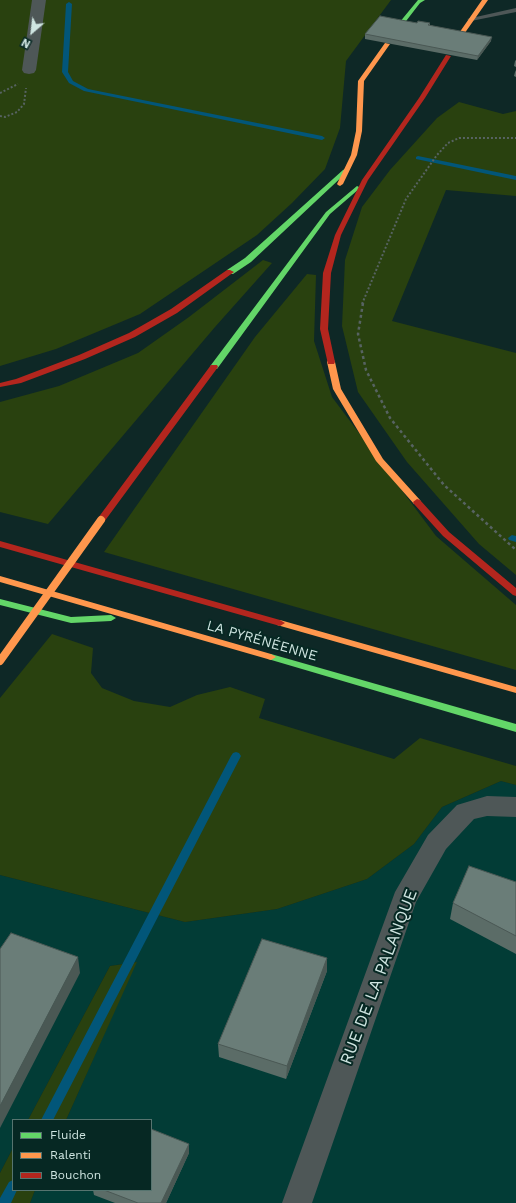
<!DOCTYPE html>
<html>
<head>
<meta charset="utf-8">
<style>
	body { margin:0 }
	#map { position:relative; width:516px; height:1203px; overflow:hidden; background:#0e2826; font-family:"Work Sans",sans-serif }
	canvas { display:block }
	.legend { position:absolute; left:12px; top:1119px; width:140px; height:72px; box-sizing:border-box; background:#062823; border:1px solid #56746f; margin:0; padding:5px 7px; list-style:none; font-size:12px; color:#cfe5e1 }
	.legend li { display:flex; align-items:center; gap:8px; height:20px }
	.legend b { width:20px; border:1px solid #56746f }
	.north { position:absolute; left:12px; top:12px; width:40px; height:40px; -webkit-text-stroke:3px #062823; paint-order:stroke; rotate:208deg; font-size:11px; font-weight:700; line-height:16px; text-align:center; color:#cfe5e1 }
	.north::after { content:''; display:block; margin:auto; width:14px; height:18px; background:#cfe5e1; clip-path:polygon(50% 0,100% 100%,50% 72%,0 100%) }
</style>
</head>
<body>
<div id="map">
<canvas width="516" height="1203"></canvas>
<ul class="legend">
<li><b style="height:5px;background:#63d668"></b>Fluide</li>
<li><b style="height:5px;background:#ff974d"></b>Ralenti</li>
<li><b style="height:5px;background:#b3261e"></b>Bouchon</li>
</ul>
<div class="north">N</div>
</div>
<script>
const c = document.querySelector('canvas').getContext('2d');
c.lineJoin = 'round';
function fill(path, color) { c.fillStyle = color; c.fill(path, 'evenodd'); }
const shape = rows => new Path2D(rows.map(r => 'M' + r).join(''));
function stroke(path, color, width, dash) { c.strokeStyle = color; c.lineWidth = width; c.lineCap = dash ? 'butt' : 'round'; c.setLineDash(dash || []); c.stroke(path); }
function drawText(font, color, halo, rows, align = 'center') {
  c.font = font + ' "Work Sans",sans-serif'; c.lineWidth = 4; c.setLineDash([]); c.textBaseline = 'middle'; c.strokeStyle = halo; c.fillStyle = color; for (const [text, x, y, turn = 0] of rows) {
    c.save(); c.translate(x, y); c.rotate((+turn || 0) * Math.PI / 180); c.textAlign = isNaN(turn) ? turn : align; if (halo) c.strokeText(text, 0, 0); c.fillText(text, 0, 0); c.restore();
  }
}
const built = shape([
	[501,781,516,785,516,1203,30,1203,35,1190,151,1190,151,1120,66,1120,136,962,110,966,28,1120,13,1120,13,1148,0,1173,0,875,185,922,277,909,367,879,414,844,442,807]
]);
const green = shape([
	[0,0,391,0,346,61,340,128,325,169,292,203,257,235,140,314,56,349,0,366],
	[459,102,503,114,516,111,516,196,446,190,392,321,516,353,516,575,479,544,407,462,358,392,342,326,345,260,362,207,390,170,437,118],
	[263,260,272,263,215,327,48,524,0,512,0,402,59,386,138,353,189,317],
	[307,274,316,275,314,341,332,397,436,536,516,605,516,670,104,552,255,337],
	[52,634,93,648,91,673,102,688,134,701,170,707,197,695,230,687,265,699,259,718,394,759,420,738,516,766,516,785,501,781,442,807,414,844,367,879,277,909,185,922,0,875,0,698],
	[137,962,66,1120,28,1120,110,966],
	[13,1148,13,1190,35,1190,30,1203,0,1203,0,1173]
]);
const stream = shape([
	[69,2,72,4,68,72,73,81,88,89,322,136,325,138,322,140,84,91,69,83,62,72,66,4,69,2],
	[418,156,516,176,516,180,416,159,416,157,418,156],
	[512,535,516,536,516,542,509,540,508,538,512,535],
	[236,752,239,753,241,756,53,1120,41,1120,231,756,233,753,236,752],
	[13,1180,13,1190,17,1190,11,1203,0,1203,0,1198,9,1182,13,1180]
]);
const pathFar1 = shape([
	[0,93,18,84],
	[0,116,5,117,17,112,24,104,26,88],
	[362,304,406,199,437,155,448,143,459,138,516,138]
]);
const path = shape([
	[363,303,358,334,366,370,390,418,444,485,516,550]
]);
const lane = shape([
	[516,8,516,12,471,21,467,19,516,8]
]);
const street = shape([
	[32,0,46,0,36,70,34,73,29,74,24,73,22,70,32,0],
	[487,796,516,797,516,817,487,816,474,819,446,849,416,902,312,1203,282,1203,395,892,428,835,457,805,487,796]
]);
const fast = shape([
	[418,0,425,0,420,3,403,25,399,25,399,23,418,0],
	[345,169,347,170,347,172,251,262,233,274,227,274,227,270,245,258,343,170,345,169],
	[357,186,359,187,359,189,330,214,217,369,211,369,210,367,211,365,326,212,357,186],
	[0,599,71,617,111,615,116,618,111,621,71,623,0,605,0,599],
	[271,654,516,724,516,732,268,659,266,657,271,654]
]);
const slow = shape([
	[482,0,488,0,462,37,458,37,457,36,482,0],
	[385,43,390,44,364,81,362,131,357,155,343,184,340,186,338,185,337,184,351,155,356,131,358,81,385,43],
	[328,360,334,360,335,362,341,389,383,459,420,500,421,502,420,504,414,504,376,461,333,389,327,362,328,360],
	[0,576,271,654,276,657,271,660,0,582,0,576],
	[280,620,516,687,516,693,277,625,275,623,277,621,280,620]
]);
const jam = shape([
	[446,55,451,56,425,98,368,180,341,235,331,273,328,329,335,362,334,364,328,364,320,329,323,273,335,235,362,180,419,98,446,55],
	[227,270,230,270,234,272,177,313,135,337,85,359,21,383,0,387,0,383,16,379,79,355,129,333,171,309,227,270],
	[211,365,217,365,218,367,104,522,98,522,97,520,98,518,211,365],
	[417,499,420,500,449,532,516,588,516,596,513,595,443,536,414,504,413,502,417,499],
	[0,541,280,620,285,623,280,626,0,547,0,541]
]);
const slowBridge = shape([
	[0,661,101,520]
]);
const wall = shape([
	[417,23,430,23,430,25,491,41,477,60,365,39,365,34],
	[516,60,516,67,514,66,515,61],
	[516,70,516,77,514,76,515,72],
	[516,882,516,954,450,919,453,903],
	[327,958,327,971,286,1079,219,1057,218,1044],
	[189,1144,189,1153,166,1203,115,1203,94,1195,93,1190,151,1190]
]);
const shadedWall = shape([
	[492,37,491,41,477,60,478,56],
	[78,957,80,973,0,1128,0,1106],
	[327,958,327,971,286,1079,287,1066],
	[189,1144,189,1153,166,1203,161,1203]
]);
const building = shape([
	[380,16,417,23,418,21,430,23,428,25,492,37,478,56,365,34,380,16],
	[469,866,516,882,516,936,453,903,469,866],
	[11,933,78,957,0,1106,0,949,11,933],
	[262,939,327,958,287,1066,218,1044,262,939],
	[151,1129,189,1144,161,1203,138,1203,104,1190,151,1190,151,1129]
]);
const streetNames = [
	["LA PYRÉNÉENNE",262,641,16]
];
const nearStreetnames = [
	["RUE DE LA PALANQUE",379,977,-69]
];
fill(built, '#023c36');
fill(green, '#29410f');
fill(stream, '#025679');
stroke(pathFar1, '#576362', 2, [2, 2]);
stroke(path, '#576362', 2.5, [3, 3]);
fill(lane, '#4e5757');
fill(street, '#4e5757');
fill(fast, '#63d668');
fill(slow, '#ff974d');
fill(jam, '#b3261e');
stroke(slowBridge, '#ff974d', 8);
fill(wall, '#5b6c67');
fill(shadedWall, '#4a5854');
fill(building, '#6a7d78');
stroke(building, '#4a5854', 1);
drawText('14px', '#cfe5e1', '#062823', streetNames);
drawText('17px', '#cfe5e1', '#062823', nearStreetnames);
</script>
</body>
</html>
